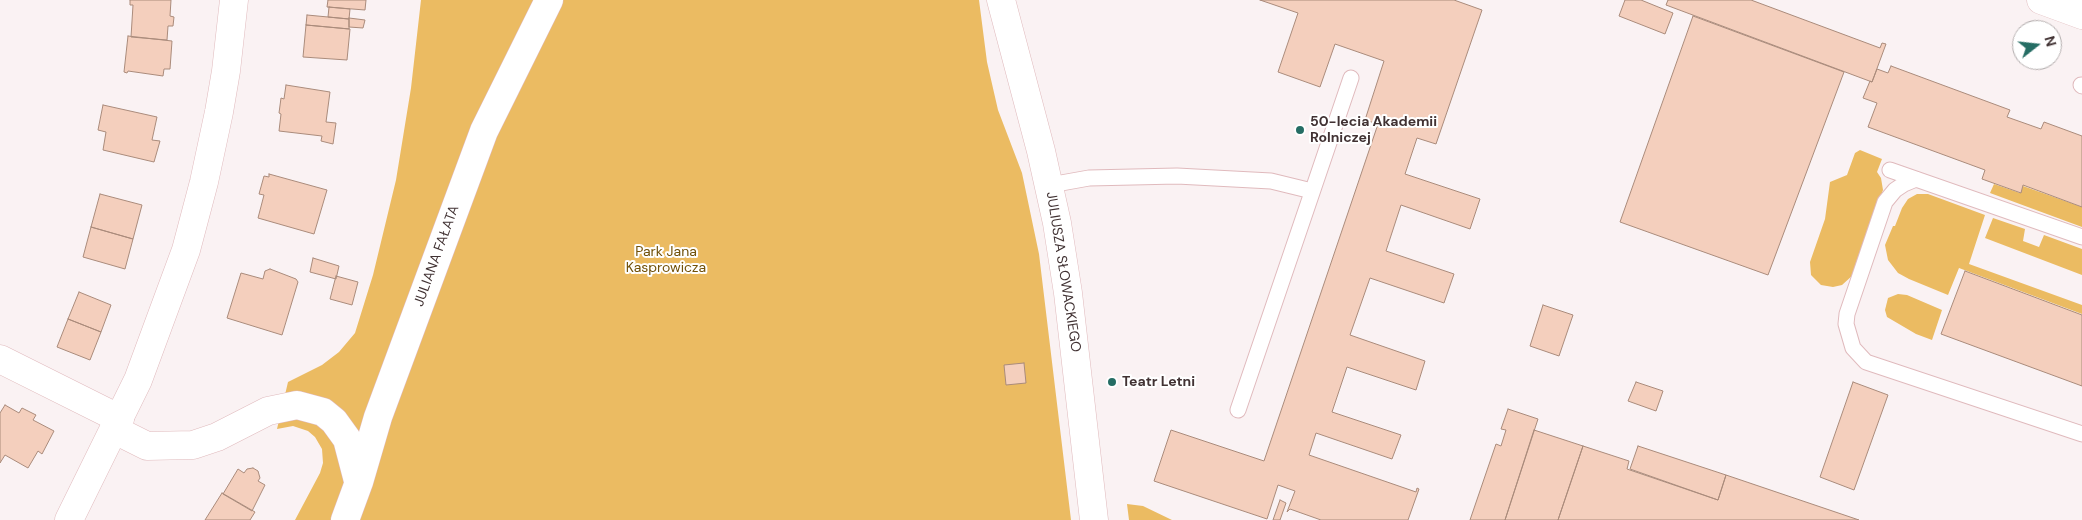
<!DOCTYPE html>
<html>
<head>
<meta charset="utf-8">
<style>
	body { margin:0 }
	#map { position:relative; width:2082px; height:520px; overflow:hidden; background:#faf2f3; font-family:"DM Sans",sans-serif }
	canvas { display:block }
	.north { position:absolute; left:2012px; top:20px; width:50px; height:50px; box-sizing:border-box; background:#fff; border:1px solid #b3adad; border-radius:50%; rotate:74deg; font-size:14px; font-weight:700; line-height:20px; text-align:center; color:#413233 }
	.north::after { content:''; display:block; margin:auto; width:18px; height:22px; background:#256d64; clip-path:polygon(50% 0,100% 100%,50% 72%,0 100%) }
</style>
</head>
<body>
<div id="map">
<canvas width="2082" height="520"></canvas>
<div class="north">N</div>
</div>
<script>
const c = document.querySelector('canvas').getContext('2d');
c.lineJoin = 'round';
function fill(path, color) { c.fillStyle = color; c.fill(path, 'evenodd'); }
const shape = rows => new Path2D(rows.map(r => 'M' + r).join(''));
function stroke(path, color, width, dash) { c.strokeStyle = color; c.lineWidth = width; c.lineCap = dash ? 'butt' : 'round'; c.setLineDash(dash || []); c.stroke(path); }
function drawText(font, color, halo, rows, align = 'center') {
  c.font = font + ' "DM Sans",sans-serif'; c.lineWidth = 4; c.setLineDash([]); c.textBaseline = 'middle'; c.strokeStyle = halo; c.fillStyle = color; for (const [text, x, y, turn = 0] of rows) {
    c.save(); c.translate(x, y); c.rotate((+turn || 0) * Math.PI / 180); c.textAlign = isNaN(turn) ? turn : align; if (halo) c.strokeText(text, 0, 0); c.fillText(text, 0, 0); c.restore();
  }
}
const green = shape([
	[421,0,979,0,987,62,998,110,1022,173,1039,254,1071,520,295,520,320,473,323,463,322,449,315,437,308,431,293,426,277,429,288,382,322,365,339,352,355,333,373,275,396,180,411,88],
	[1860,150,1882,159,1877,172,1881,178,1883,190,1853,275,1842,285,1833,287,1821,285,1811,275,1810,262,1825,219,1830,182,1847,175,1855,153],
	[1994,184,2020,193,2023,186,2082,207,2082,227,1990,193],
	[1917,194,1928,194,1985,215,1969,264,2082,305,2082,314,1959,268,1948,295,1909,279,1898,273,1888,260,1885,245,1893,226,1895,226,1902,208,1908,199],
	[1993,218,2025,229,2023,241,2039,247,2044,235,2082,249,2082,275,1985,238],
	[1898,294,1907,295,1942,310,1932,340,1916,334,1887,317,1885,310,1888,298],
	[1127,504,1143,506,1172,520,1129,520]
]);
const building = shape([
	[130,0,171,0,170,16,174,17,173,26,168,26,167,40,131,37,133,5,130,5,130,0],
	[328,0,366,0,365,10,327,7,328,0],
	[1260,0,1454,0,1482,10,1436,144,1417,138,1405,174,1480,199,1470,229,1401,205,1386,251,1454,274,1444,303,1370,278,1350,335,1425,361,1416,390,1347,367,1332,412,1401,435,1392,459,1316,433,1309,455,1416,492,1417,488,1419,489,1408,520,1321,520,1290,509,1287,512,1295,491,1278,485,1267,519,1154,481,1171,430,1264,461,1378,124,1365,120,1384,61,1335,44,1320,87,1278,72,1298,13,1260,0],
	[1625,0,1641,0,1673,13,1665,34,1619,16,1625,0],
	[1668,0,1751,0,1880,48,1882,43,1886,44,1872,82,1666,5,1668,0],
	[329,7,350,9,349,19,328,17,329,7],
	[307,15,349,19,349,29,306,25,307,15],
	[1693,16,1844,72,1768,275,1620,222,1693,16],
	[349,18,365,20,363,28,349,27,349,18],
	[306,25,350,29,347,60,303,57,306,25],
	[128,36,172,41,170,69,164,69,163,76,128,71,127,73,124,72,128,36],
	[1891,66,2010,110,2007,117,2041,129,2044,122,2082,136,2082,207,2023,185,2021,193,1982,179,1985,170,1868,127,1877,103,1863,98,1870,81,1872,82,1877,69,1888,73,1891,66],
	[286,85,330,92,326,122,336,123,333,144,321,141,322,136,279,131,281,114,279,113,281,98,284,99,286,85],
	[103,105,157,117,152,140,160,141,154,162,103,150,106,132,98,130,103,105],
	[269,174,327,190,314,234,258,218,264,195,259,194,264,176,269,177,269,174],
	[100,194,142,205,133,239,91,227,100,194],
	[91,227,133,239,125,269,83,257,91,227],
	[313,258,339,266,336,279,310,272,313,258],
	[270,269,296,279,298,282,282,335,227,318,241,273,263,279,265,271,270,269],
	[1965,271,2082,315,2082,386,1941,334,1965,271],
	[336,276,358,282,352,305,330,299,336,276],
	[79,292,111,305,101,332,68,319,79,292],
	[1543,305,1573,315,1559,356,1530,346,1543,305],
	[68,319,101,332,90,360,57,347,68,319],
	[1024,363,1026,383,1006,385,1004,365,1024,363],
	[1636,382,1663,391,1656,411,1628,401,1636,382],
	[1853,382,1888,395,1854,490,1820,477,1853,382],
	[5,405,19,413,22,408,36,415,33,420,54,431,42,454,38,451,28,468,5,455,0,463,0,413,5,405],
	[1508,409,1538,419,1505,520,1470,520,1496,444,1501,446,1506,430,1501,429,1508,409],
	[1534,430,1583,446,1558,520,1505,520,1534,430],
	[1583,446,1629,461,1627,469,1718,500,1726,475,1859,520,1558,520,1583,446],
	[1638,446,1726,475,1718,500,1630,469,1638,446],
	[253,468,258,471,260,478,258,481,265,485,252,511,223,494,238,469,244,473,247,469,253,468],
	[222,493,255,512,250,520,205,520,222,493],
	[1280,500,1286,503,1280,520,1273,520,1280,500]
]);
const lane = shape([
	[2081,85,2082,86],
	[1890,170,2082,237],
	[1916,179,1904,184,1895,190,1885,202,1847,314,1846,324,1853,348,1866,362,2082,434],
	[1050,185,1089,178,1177,176,1271,181,1312,191],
	[1238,410,1351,78]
]);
const street = shape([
	[2041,0,2082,15],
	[0,359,120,419],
	[115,430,147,446,193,445,217,437,268,411,297,405,323,412,334,421,347,439,358,481],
	[345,520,359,482,378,417,484,131,549,0]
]);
const secondary = shape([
	[1001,0,1041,151,1057,223,1068,293,1094,520],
	[69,520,138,380,186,250,204,182,219,112,226,71,234,0]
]);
const markers = [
	[1300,130,5,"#256d64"],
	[1112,382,5,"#256d64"]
];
const poiNames = [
	["50-lecia Akademii",1310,122],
	["Rolniczej",1310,138],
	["Teatr Letni",1122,382]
];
const parkNames = [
	["Park Jana",666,252],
	["Kasprowicza",666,268]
];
const streetNames = [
	["JULIANA FAŁATA",437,256,-70],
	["JULIUSZA SŁOWACKIEGO",1063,272,81]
];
fill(green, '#ebbb62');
fill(building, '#f4cfbd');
stroke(building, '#aa8b7b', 1);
stroke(lane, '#e0babd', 17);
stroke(street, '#e0babd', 29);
stroke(secondary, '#e0babd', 29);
stroke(lane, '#fff', 15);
stroke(street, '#fff', 28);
stroke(secondary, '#fff', 28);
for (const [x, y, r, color] of markers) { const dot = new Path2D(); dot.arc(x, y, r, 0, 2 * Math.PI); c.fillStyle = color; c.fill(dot); stroke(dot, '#fff', 2); }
drawText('bold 14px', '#413233', '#fff', poiNames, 'left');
drawText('14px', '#715109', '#fff', parkNames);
drawText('14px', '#413233', '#fff', streetNames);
</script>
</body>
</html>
